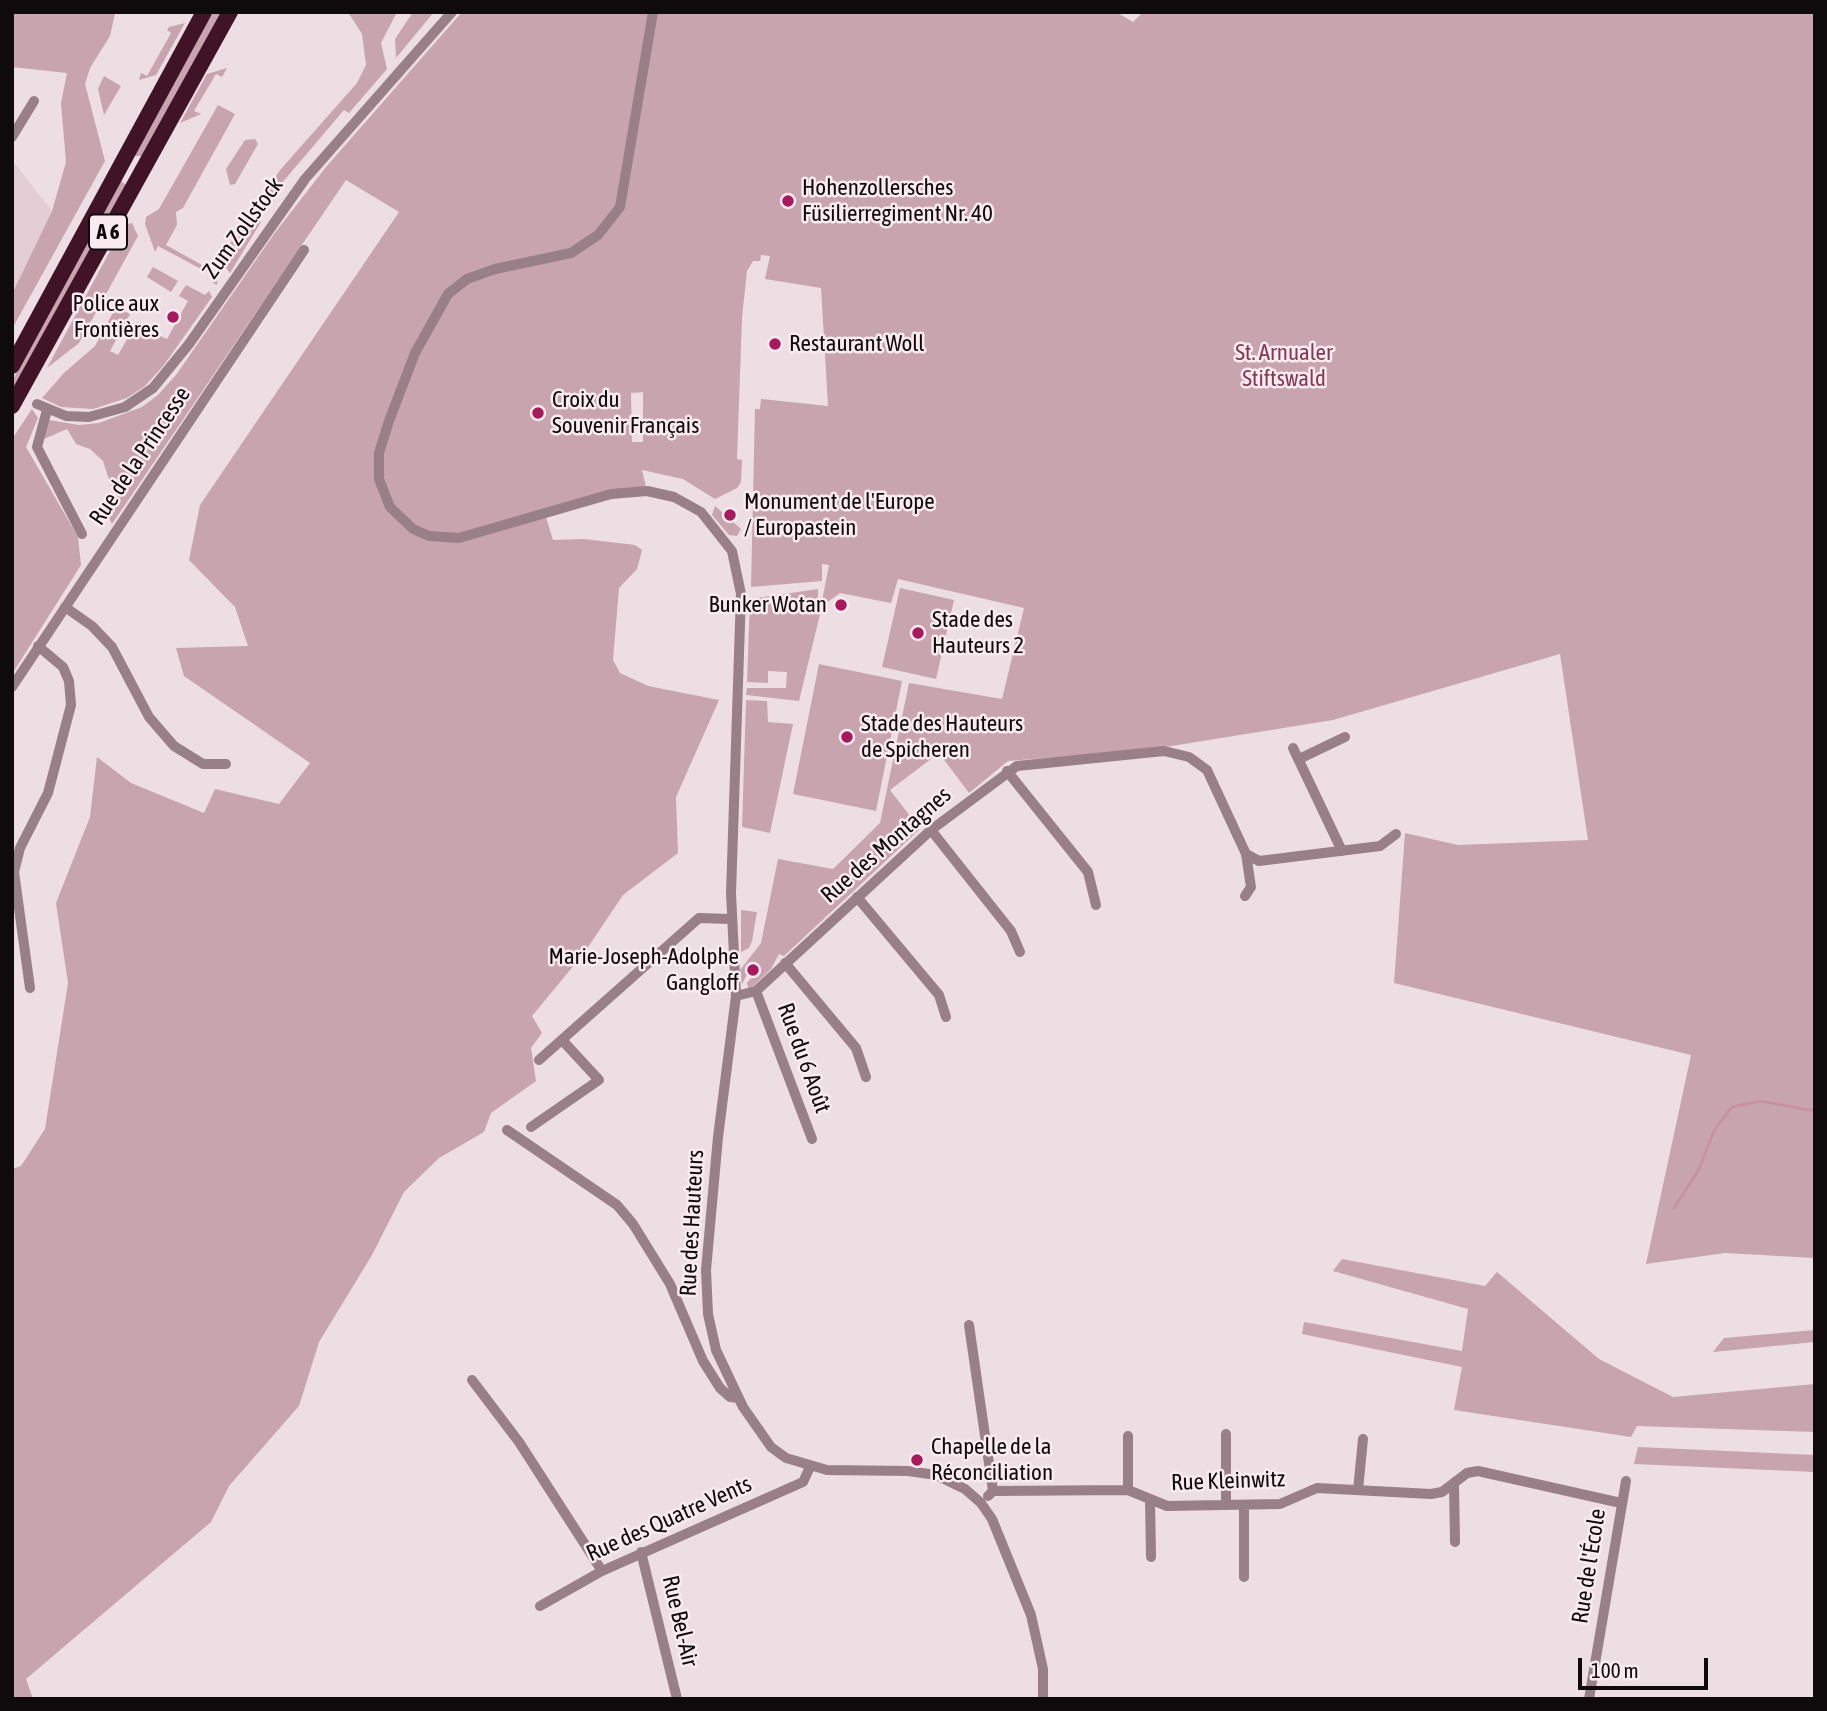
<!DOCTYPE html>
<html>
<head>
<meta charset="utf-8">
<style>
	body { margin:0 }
	#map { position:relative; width:1827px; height:1711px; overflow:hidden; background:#ecdee2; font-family:"Asap Condensed",sans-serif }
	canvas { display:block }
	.frame { position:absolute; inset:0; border:14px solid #0f0b0c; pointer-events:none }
	.scale { position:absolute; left:1578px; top:1658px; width:130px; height:32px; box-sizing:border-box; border:4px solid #0f0b0c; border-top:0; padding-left:9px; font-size:21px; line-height:24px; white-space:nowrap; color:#0f0b0c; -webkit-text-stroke:5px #f9ebef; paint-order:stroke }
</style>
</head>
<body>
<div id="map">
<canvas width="1827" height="1711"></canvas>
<div class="frame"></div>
<div class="scale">100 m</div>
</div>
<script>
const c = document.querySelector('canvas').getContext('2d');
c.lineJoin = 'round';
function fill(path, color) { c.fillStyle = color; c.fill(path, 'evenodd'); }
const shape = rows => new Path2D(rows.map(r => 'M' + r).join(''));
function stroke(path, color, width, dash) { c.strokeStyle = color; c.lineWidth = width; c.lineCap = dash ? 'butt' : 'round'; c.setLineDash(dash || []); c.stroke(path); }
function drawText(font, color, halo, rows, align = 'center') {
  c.font = font + ' "Asap Condensed",sans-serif'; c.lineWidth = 5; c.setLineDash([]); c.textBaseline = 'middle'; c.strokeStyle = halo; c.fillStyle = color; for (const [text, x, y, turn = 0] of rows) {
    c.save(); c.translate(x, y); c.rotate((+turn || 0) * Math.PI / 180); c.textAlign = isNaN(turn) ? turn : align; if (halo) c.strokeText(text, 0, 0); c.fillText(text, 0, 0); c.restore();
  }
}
const built = shape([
	[12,160,52,211,12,294]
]);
const green = shape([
	[12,12,115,13,110,36,90,68,85,84,105,161,12,329,12,294,52,211,66,162,61,103,67,73,12,67],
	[211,12,222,12,142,156,136,156,134,154],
	[348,12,397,12,381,43,387,69,349,113,344,110,270,197,257,218,261,222,230,273,220,260,244,221,281,169,357,83,366,65,362,34],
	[413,12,434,12,396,58,395,39],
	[462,12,1116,12,1133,22,1143,12,1815,12,1815,1258,1725,1253,1646,1264,1691,1055,1394,983,1405,833,1458,845,1588,840,1560,654,1333,720,1153,749,1008,761,969,793,939,753,890,790,920,829,784,956,779,954,771,969,749,990,747,983,759,969,752,965,742,984,740,970,761,943,778,859,833,869,880,823,909,683,1002,699,1024,608,898,579,891,603,840,593,822,606,799,701,746,695,747,688,786,688,787,672,768,671,768,683,747,682,750,599,818,589,818,600,822,601,829,565,822,564,822,581,751,587,755,409,760,409,761,399,828,406,821,288,765,279,770,256,761,255,760,261,753,261,747,271,742,317,737,459,742,460,741,482,737,488,715,499,683,479,642,470,647,491,545,514,553,540,584,539,635,545,642,550,637,569,619,588,613,660,620,673,648,686,719,700,676,797,678,853,623,895,584,953,532,1016,542,1033,531,1048,536,1081,491,1113,484,1132,439,1158,404,1192,372,1255,319,1342,299,1406,229,1486,211,1522,26,1679,33,1699,12,1699,12,1169,21,1166,45,1129,68,983,56,903,90,817,97,757,131,783,204,813,215,789,279,804,310,763,184,676,176,648,248,646,235,607,189,560,200,505,399,212,346,180,112,524,102,506,113,492,103,461,90,449,76,444,67,429,44,439,49,420,79,425,99,423,142,407,158,395,176,375,274,234,326,167],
	[643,392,643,442,632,442,631,393],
	[185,23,156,75,139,80,141,73,147,76,171,33,167,30,169,27],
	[227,68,222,77,216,74,194,111,201,114,180,123,207,74],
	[104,76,121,86,104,115,98,89],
	[218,105,235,114,183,208,176,212,177,225,166,245,211,270,218,277,217,285,213,283,216,277,158,246,155,252,145,224,146,217,159,209],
	[255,139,258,144,235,184,230,185,226,169,245,140],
	[121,181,126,185,12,394,12,381],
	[132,223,138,236,79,343,47,368,124,225],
	[153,267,178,281,171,292,147,277],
	[186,285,205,295,209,291,212,297,164,365,145,386,127,398,93,409,61,407,42,398,64,373,95,346,116,307,130,314,110,351,118,355,137,322,145,326,144,329,167,339,188,301,179,296],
	[32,409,38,418,26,447,78,537,81,565,12,674,12,439],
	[715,506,741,529,737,536,729,535,712,515],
	[900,588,954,600,936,679,882,667],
	[819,664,902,681,876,811,793,794],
	[746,700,767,701,768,722,793,724,770,833,742,827],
	[741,910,757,912,752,941,749,948,741,952],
	[1342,1259,1485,1286,1497,1272,1599,1359,1673,1397,1815,1384,1815,1432,1637,1426,1631,1437,1454,1410,1462,1367,1302,1334,1304,1322,1462,1351,1468,1309,1333,1271],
	[1815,1330,1815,1342,1713,1352,1724,1338],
	[1638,1447,1815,1455,1815,1472,1634,1464]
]);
const stream = shape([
	[1674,1208,1698,1171,1715,1129,1732,1107,1760,1101,1815,1111]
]);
const minor = shape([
	[653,12,620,207,598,235,571,253,495,269,467,279,448,294,415,353,389,421,379,453,379,479,390,507,413,529,429,536,459,538,611,494,647,491,674,497,701,512,732,551,741,594,731,893,736,996,718,1137,706,1270,708,1314,716,1350,743,1407,771,1447,786,1458,827,1470,908,1471,936,1475,965,1489,981,1503,992,1519,1031,1615,1043,1669,1043,1699],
	[12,137,34,101],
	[37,404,66,416,89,417,125,407,153,388,189,344,305,179,452,12],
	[47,410,37,447,82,534],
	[65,607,92,626,112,647,149,717,174,746,203,764,226,764],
	[12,687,304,250],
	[1293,748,1342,851],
	[1299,759,1345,737],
	[1007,771,1088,872,1096,905],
	[931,830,1011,931,1020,952],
	[1245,896,1251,887,1246,854],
	[857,897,939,995,946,1017],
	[785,963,856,1048,866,1077],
	[30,988,14,872,20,848,48,793,71,705,69,681,63,667,38,646],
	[756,991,812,1139],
	[736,996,756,991,931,830,1017,766,1164,751,1189,757,1207,770,1246,854,1259,861,1380,846,1396,834],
	[539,1060,699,918,731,919],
	[531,1127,599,1080,562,1040],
	[507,1130,617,1205,633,1224,670,1284,703,1361,720,1388,730,1397,739,1398],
	[969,1325,993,1491,988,1496],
	[472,1380,519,1442,602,1571],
	[1226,1434,1226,1505],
	[1128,1436,1128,1490],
	[1454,1485,1455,1542],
	[1358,1490,1363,1439],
	[993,1491,1128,1490,1167,1506,1280,1504,1317,1488,1431,1494,1442,1492,1467,1473,1478,1471,1621,1503],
	[1150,1500,1151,1557],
	[641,1552,677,1699],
	[1244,1577,1244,1505],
	[540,1606,602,1571,803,1482,810,1467],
	[1589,1699,1626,1481]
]);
const highway = shape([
	[12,366,204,12],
	[12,406,230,12]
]);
const markers = [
	[788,201,7,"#a61a5e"],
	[173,317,7,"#a61a5e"],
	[775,344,7,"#a61a5e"],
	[538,413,7,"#a61a5e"],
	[730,515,7,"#a61a5e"],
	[841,605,7,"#a61a5e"],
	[918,633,7,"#a61a5e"],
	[847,737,7,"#a61a5e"],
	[753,970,7,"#a61a5e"],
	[917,1460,7,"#a61a5e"]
];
const shields = [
	[108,232,38]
];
const shieldNames = [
	["A 6",108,232]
];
const poiNames = [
	["Hohenzollersches",802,188],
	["Füsilierregiment Nr. 40",802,214],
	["Police aux",159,304,"right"],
	["Frontières",159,330,"right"],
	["Restaurant Woll",789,344],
	["Croix du",552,400],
	["Souvenir Français",552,426],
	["Monument de l'Europe",744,502],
	["/ Europastein",744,528],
	["Bunker Wotan",827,605,"right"],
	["Stade des",932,620],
	["Hauteurs 2",932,646],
	["Stade des Hauteurs",861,724],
	["de Spicheren",861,750],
	["Marie-Joseph-Adolphe",739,957,"right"],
	["Gangloff",739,983,"right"],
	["Chapelle de la",931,1447],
	["Réconciliation",931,1473]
];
const streetNames = [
	["Zum Zollstock",243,228,-54],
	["Rue de la Princesse",140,456,-56],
	["Rue des Montagnes",886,845,-41],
	["Rue du 6 Août",804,1058,70],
	["Rue des Hauteurs",692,1223,-87],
	["Rue Kleinwitz",1228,1481,-2],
	["Rue des Quatre Vents",669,1519,-24],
	["Rue de l'École",1589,1566,-81],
	["Rue Bel-Air",680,1621,77]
];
const parkNames = [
	["St. Arnualer",1284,353],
	["Stiftswald",1284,379]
];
fill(built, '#e4ced5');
fill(green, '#c8a4af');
stroke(stream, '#c98fa2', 2.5);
stroke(minor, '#997f87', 10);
stroke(highway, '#401326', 16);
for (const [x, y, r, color] of markers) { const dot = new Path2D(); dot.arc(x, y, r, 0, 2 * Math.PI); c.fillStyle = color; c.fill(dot); stroke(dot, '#f9ebef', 2.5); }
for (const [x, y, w] of shields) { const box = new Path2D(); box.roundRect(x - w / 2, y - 17.5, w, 35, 5); c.fillStyle = '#f9ebef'; c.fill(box); stroke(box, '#0f0b0c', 2); }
drawText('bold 21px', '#0f0b0c', null, shieldNames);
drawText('23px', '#0f0b0c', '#f9ebef', poiNames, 'left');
drawText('23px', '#0f0b0c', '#f9ebef', streetNames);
drawText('23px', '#823a56', '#f9ebef', parkNames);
</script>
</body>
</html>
